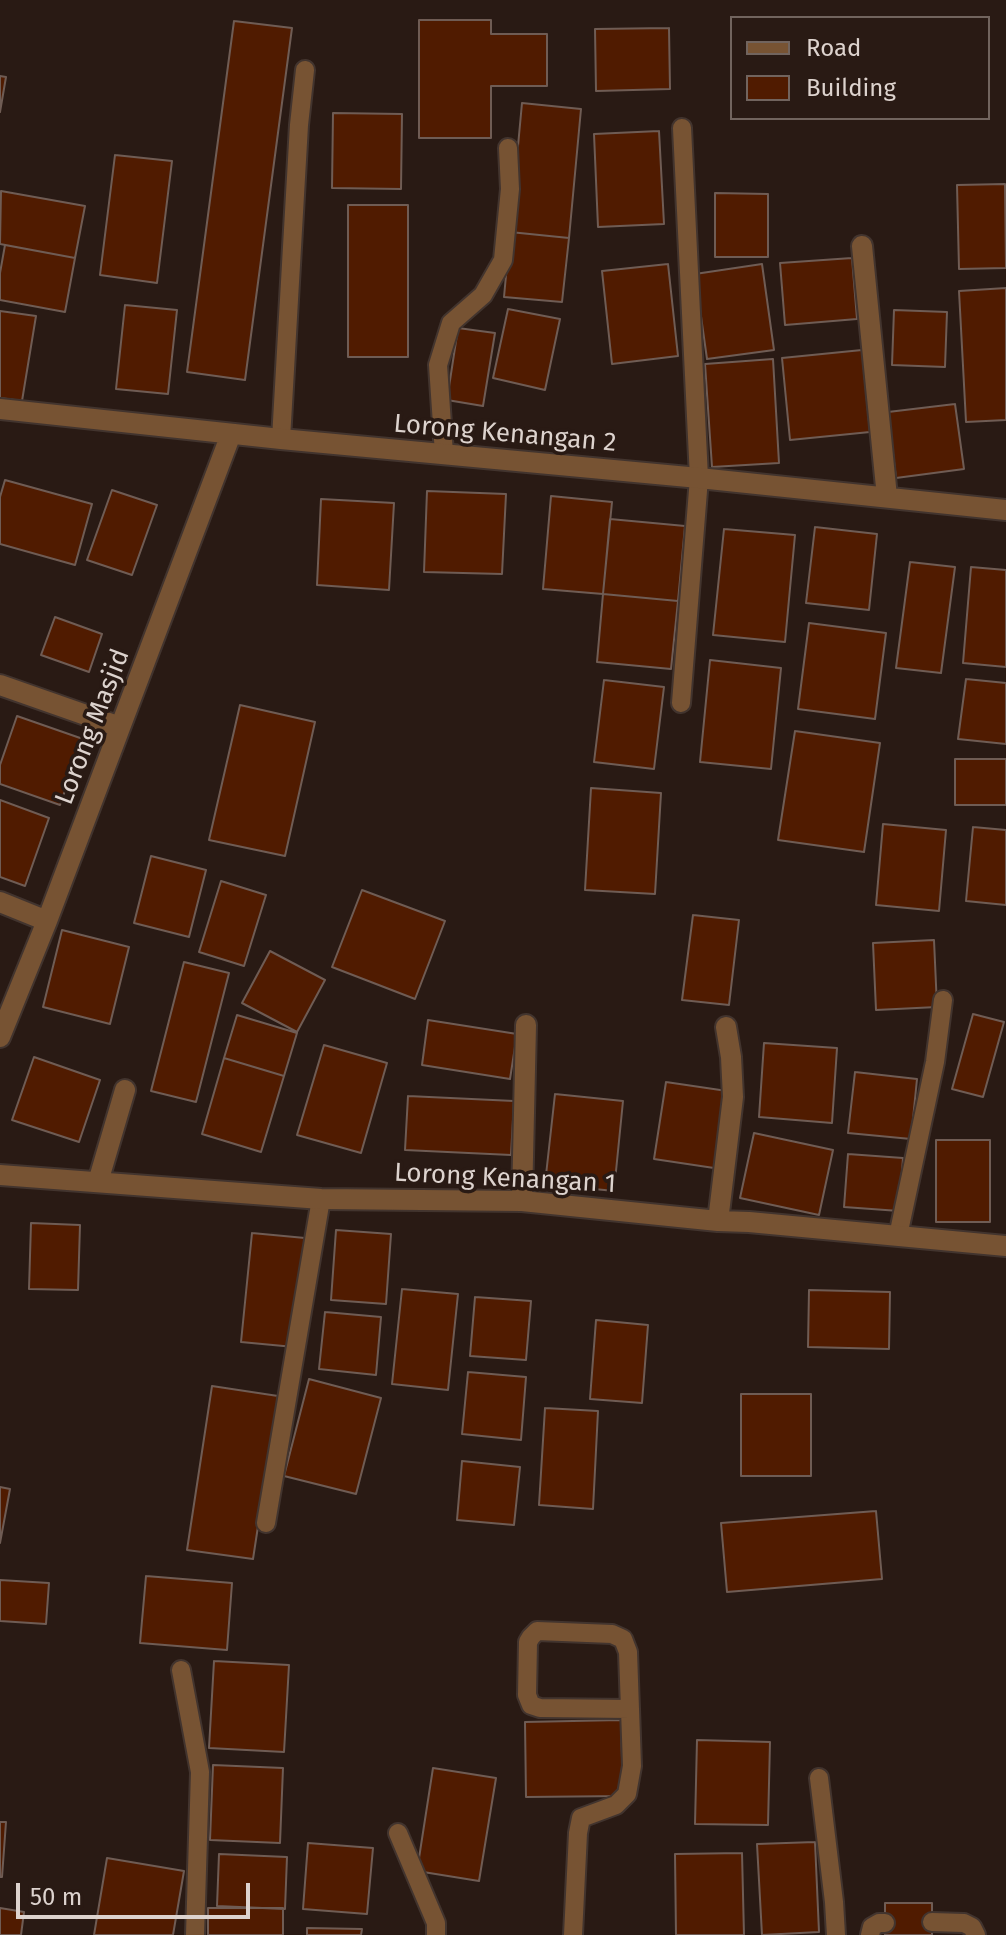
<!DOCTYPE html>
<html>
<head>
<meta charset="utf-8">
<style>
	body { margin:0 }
	#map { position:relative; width:1006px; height:1935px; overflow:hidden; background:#291a14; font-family:"Fira Sans",sans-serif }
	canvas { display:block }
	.legend { position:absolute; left:730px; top:16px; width:260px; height:104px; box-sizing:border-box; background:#291a14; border:2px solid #71645e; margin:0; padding:10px 14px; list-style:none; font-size:24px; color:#ddd3ce }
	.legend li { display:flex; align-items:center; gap:16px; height:40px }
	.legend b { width:40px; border:2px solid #71645e }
	.scale { position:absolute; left:16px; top:1883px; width:234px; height:36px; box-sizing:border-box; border:4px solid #ddd3ce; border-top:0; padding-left:10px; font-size:24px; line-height:28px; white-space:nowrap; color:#ddd3ce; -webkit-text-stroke:6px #291a14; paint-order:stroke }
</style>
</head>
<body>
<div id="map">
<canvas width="1006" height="1935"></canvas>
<ul class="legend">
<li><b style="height:10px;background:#775333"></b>Road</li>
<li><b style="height:22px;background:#501b00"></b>Building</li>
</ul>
<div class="scale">50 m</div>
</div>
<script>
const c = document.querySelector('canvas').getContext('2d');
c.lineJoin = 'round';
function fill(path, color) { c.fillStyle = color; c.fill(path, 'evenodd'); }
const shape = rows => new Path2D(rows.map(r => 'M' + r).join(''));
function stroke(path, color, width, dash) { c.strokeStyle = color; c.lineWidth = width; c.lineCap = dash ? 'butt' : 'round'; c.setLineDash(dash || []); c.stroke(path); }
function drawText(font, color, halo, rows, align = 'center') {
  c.font = font + ' "Fira Sans",sans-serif'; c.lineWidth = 7; c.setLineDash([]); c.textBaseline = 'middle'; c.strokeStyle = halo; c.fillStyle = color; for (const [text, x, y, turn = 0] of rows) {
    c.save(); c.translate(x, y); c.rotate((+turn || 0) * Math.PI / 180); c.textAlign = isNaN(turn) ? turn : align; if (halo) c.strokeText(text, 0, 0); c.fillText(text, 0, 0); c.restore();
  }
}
const building = shape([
	[419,20,491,20,491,34,547,34,547,86,491,86,491,138,419,138,419,20],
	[234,21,292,28,245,380,187,372,234,21],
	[669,28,670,89,596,91,595,29,669,28],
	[0,76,6,77,0,112,0,76],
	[522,103,581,109,569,238,510,232,522,103],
	[333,113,402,114,401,189,332,188,333,113],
	[659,131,664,224,598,227,594,134,659,131],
	[115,155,172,161,157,283,100,275,115,155],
	[1005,184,1006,268,959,269,957,185,1005,184],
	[1,191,85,206,75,258,0,244,1,191],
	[715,193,768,194,768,257,715,257,715,193],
	[348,205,408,205,408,357,348,357,348,205],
	[510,232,569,238,562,302,504,297,510,232],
	[5,245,75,258,65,312,0,300,0,273,5,245],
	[852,258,857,319,785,325,780,263,852,258],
	[668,264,678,356,612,364,602,271,668,264],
	[762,264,774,350,707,359,695,274,762,264],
	[1006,288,1006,420,966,422,959,291,1006,288],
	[125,305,177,310,168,394,116,389,125,305],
	[508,309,560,319,545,390,493,378,508,309],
	[894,310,947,312,945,367,892,365,894,310],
	[0,311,36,316,22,401,0,398,0,311],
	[458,328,495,333,483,406,447,400,458,328],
	[862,350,870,432,790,440,782,358,862,350],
	[773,359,779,463,712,467,705,364,773,359],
	[955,404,964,469,896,478,888,412,955,404],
	[5,480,92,504,75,565,0,544,0,497,5,480],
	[112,490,157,505,132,575,87,560,112,490],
	[427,491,506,494,502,574,424,572,427,491],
	[551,496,612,502,603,594,543,589,551,496],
	[321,499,394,503,389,590,317,585,321,499],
	[610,519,685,526,678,601,603,594,610,519],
	[815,527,877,534,869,610,806,603,815,527],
	[724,529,795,535,785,642,713,635,724,529],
	[910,562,955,567,941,673,896,668,910,562],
	[971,567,1006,570,1006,667,963,663,971,567],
	[603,594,678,601,671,669,597,662,603,594],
	[55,617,102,634,89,672,41,655,55,617],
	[809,623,886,633,875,719,798,709,809,623],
	[710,660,781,668,771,769,700,762,710,660],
	[966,679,1006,683,1006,744,958,739,966,679],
	[604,680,664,687,654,769,594,762,604,680],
	[240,705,315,722,285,856,209,840,240,705],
	[17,716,83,739,60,805,0,784,0,765,17,716],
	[795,731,880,743,864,852,778,840,795,731],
	[955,759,1006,759,1006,805,955,805,955,759],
	[591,788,661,793,655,894,585,890,591,788],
	[0,800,49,818,25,886,0,877,0,800],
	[883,824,946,830,939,911,876,905,883,824],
	[973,827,1006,830,1006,905,966,901,973,827],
	[151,856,206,870,189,937,134,923,151,856],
	[221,881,266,895,244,966,199,952,221,881],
	[362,890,445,921,415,999,332,967,362,890],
	[693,915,739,920,729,1005,682,1000,693,915],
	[62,930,129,947,110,1024,43,1007,62,930],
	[934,940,937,1007,876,1010,873,943,934,940],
	[270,951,325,980,297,1032,242,1003,270,951],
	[184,962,229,973,196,1102,151,1091,184,962],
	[973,1014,1004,1022,983,1097,952,1089,973,1014],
	[237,1015,297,1033,284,1076,224,1058,237,1015],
	[428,1020,517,1034,510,1079,422,1065,428,1020],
	[764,1043,837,1048,832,1123,759,1117,764,1043],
	[324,1045,387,1063,361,1153,297,1135,324,1045],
	[34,1057,100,1080,79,1142,12,1120,34,1057],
	[224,1058,284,1076,261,1152,202,1134,224,1058],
	[855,1072,917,1079,911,1139,848,1133,855,1072],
	[666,1082,727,1091,714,1168,654,1159,666,1082],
	[555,1094,623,1101,614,1191,545,1184,555,1094],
	[408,1096,514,1101,511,1155,405,1150,408,1096],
	[754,1133,833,1150,819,1215,740,1198,754,1133],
	[936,1140,990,1140,990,1222,936,1222,936,1140],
	[848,1154,903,1158,899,1211,844,1207,848,1154],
	[31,1223,80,1225,78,1290,29,1289,31,1223],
	[336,1230,391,1234,386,1304,331,1300,336,1230],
	[252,1233,305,1238,294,1347,241,1342,252,1233],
	[402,1289,458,1294,448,1390,392,1384,402,1289],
	[809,1290,890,1292,889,1349,808,1347,809,1290],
	[475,1297,531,1301,526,1360,470,1356,475,1297],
	[325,1312,381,1317,376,1375,319,1369,325,1312],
	[596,1320,648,1325,642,1403,590,1399,596,1320],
	[468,1372,526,1377,521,1440,462,1434,468,1372],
	[309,1379,381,1398,356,1494,284,1476,309,1379],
	[212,1386,278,1396,253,1559,187,1550,212,1386],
	[741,1394,811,1394,811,1476,741,1476,741,1394],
	[545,1408,598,1411,593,1509,539,1505,545,1408],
	[462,1461,520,1467,514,1525,457,1520,462,1461],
	[0,1487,10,1489,0,1543,0,1487],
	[876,1511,882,1579,727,1592,721,1523,876,1511],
	[146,1576,232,1583,227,1650,140,1643,146,1576],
	[0,1580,49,1583,46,1624,0,1621,0,1580],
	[214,1661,289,1665,284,1752,209,1748,214,1661],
	[621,1720,623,1796,526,1797,525,1722,621,1720],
	[697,1740,770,1742,768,1825,695,1824,697,1740],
	[213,1765,283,1768,280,1843,210,1840,213,1765],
	[433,1768,496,1778,479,1881,417,1871,433,1768],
	[0,1822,6,1822,2,1877,0,1877,0,1822],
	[815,1842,819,1932,762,1935,757,1844,815,1842],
	[308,1843,373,1848,367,1914,303,1909,308,1843],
	[742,1853,744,1935,676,1935,675,1854,742,1853],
	[219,1854,287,1857,285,1909,217,1906,219,1854],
	[107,1858,184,1871,173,1935,94,1935,107,1858],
	[885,1903,932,1903,932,1935,885,1935,885,1903],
	[0,1908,24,1912,21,1935,0,1935,0,1908],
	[208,1908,283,1908,283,1935,208,1935,208,1908],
	[307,1928,362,1929,361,1935,307,1935,307,1928]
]);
const lane = shape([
	[281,439,299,125,305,70],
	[444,454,438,365,451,323,483,295,503,260,510,189,508,148],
	[681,703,699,478,682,128],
	[898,1236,935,1062,943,1000],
	[266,1523,321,1199],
	[181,1670,200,1772,195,1935],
	[819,1778,834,1902,836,1935],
	[398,1833,436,1923,436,1935],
	[932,1922,964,1923,972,1927,976,1935],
	[573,1935,578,1833,581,1818,616,1805,627,1794,632,1766,628,1652,623,1639,612,1634,537,1631,531,1637,528,1642,527,1695,531,1705,540,1708,630,1709],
	[870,1935,872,1927,879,1923,885,1923]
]);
const street = shape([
	[862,246,887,497],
	[0,409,281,439,699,478,1006,510],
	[0,685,120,727],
	[0,902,47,921],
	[0,1037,47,921,231,434],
	[0,1175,321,1199,522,1201,718,1221,749,1222,1006,1246],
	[98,1182,125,1090],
	[522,1201,526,1025],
	[718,1221,733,1097,731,1057,726,1027]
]);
const streetNames = [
	["Lorong Kenangan 2",505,434,5],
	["Lorong Masjid",93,727,-69],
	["Lorong Kenangan 1",505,1179,3]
];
fill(building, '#501b00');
stroke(building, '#6f5c54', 2);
stroke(lane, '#42342e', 22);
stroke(street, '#42342e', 24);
stroke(lane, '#775333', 18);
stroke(street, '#775333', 20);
drawText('26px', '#ddd3ce', '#291a14', streetNames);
</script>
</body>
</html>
